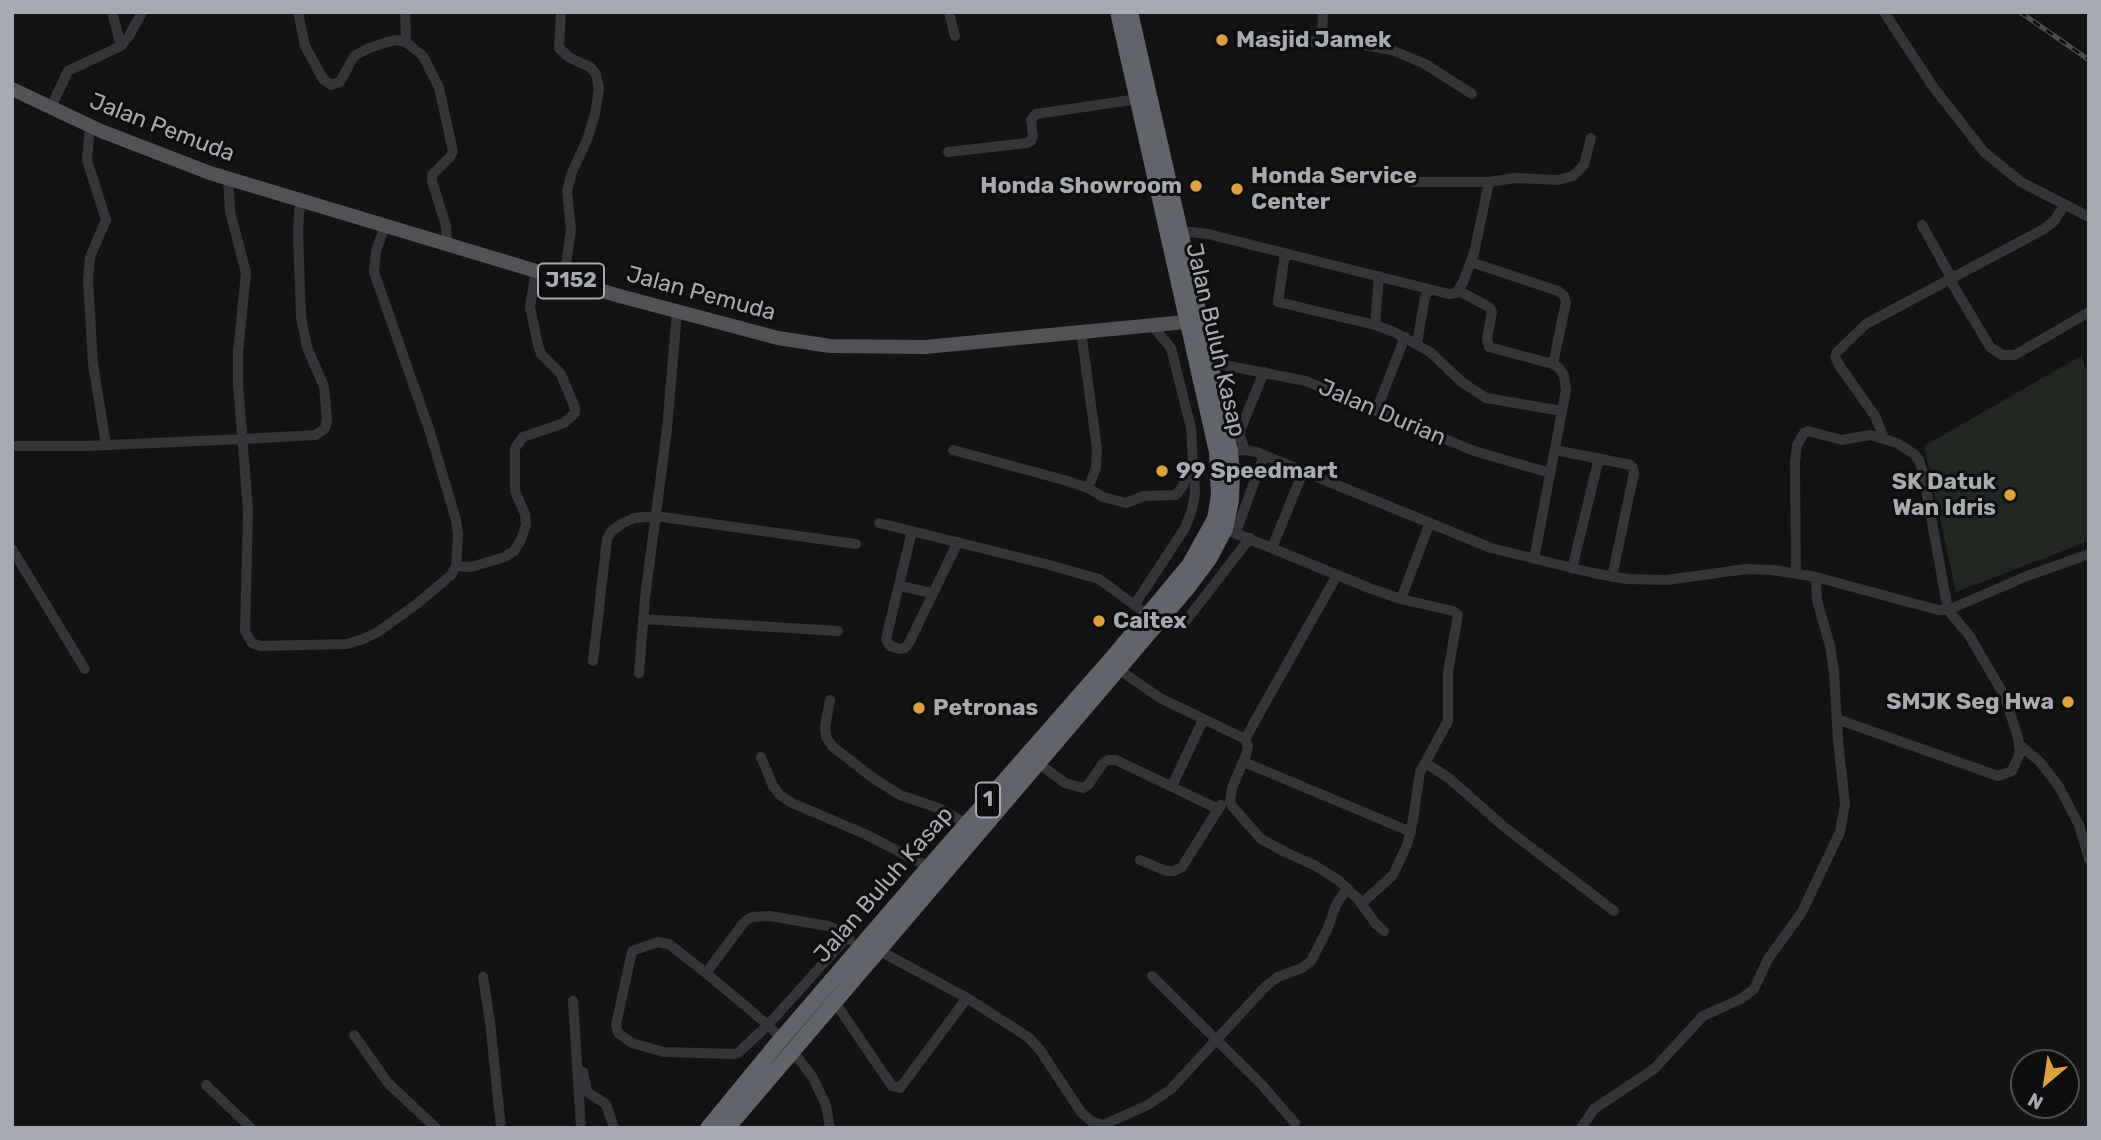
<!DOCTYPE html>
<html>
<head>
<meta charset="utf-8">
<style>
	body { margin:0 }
	#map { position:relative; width:2101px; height:1140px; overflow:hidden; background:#131314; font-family:Rubik,sans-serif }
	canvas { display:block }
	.frame { position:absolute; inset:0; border:14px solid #a6abb3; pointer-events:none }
	.north { position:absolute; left:2010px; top:1049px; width:70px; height:70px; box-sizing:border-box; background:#0e0e0f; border:2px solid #4b4d51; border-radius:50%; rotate:209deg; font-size:19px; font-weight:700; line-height:28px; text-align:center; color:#a6abb3 }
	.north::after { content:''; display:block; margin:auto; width:24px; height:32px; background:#dea141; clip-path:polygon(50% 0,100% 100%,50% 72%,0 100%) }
</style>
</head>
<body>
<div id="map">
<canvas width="2101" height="1140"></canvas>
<div class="frame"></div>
<div class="north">N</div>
</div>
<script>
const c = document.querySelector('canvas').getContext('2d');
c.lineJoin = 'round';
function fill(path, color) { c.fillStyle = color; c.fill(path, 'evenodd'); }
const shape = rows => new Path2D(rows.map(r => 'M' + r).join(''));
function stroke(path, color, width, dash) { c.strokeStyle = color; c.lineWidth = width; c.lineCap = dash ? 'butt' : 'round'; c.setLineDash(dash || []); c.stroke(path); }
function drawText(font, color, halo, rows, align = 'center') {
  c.font = font + ' Rubik,sans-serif'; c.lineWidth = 6; c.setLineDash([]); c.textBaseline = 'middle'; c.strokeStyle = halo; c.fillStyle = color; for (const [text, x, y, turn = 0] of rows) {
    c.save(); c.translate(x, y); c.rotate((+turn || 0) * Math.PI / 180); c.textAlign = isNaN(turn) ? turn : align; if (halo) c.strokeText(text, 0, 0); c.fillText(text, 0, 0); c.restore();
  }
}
const green = shape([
	[2081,356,2089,373,2089,541,1956,592,1924,446]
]);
const minor = shape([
	[112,12,121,46],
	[298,12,305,46,323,79,331,85,340,82,354,56,369,48,387,42,397,40,406,42,423,56,439,88,453,151,450,157,432,175,432,181,446,226,447,245],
	[405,12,406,42],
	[561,12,559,48,570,58,590,67,596,74,599,89,595,114,587,140,572,172,567,191,571,230,564,278],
	[949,12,955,36],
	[1884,12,1934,88,1984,152,2021,182,2089,217],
	[1270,37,1285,44,1317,41,1322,34,1323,12],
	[1320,37,1392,50,1425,64,1472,94],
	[51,107,68,71,121,46,129,36,142,12],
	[90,126,87,160,106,220,90,257,88,280,93,364,106,445],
	[948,152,1027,143,1031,141,1033,136,1031,120,1036,114,1138,99],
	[228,178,230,211,246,273,238,353,238,384,248,510,245,631,252,643,260,646,347,644,363,639,378,632,418,603,451,575,456,566,458,535,456,520,430,432,374,272,376,251,385,226],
	[1411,182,1489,182,1515,178,1558,180,1573,176,1584,165,1591,138],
	[1922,225,1952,279],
	[1181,231,1208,234,1449,294,1456,293,1463,282,1474,253,1489,182],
	[1285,253,1278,302,1375,325,1394,332,1430,352,1463,383,1486,398,1562,411],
	[1471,262,1558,291,1564,296,1566,302,1553,364,1559,368,1564,376,1566,390,1534,559],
	[1950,280,1990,347,2002,355,2015,355,2089,312],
	[1459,291,1489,307,1492,312,1487,339,1489,347,1553,364],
	[1375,325,1379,276],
	[1081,331,1097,449,1096,468,1088,488],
	[1417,343,1425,297,1429,289],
	[1212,365,1224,365,1306,381,1474,451,1550,473],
	[1376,411,1405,337],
	[1884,438,1875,416,1839,365,1835,357,1837,352,1866,324,2044,229,2054,221,2064,206],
	[12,446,86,446,243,439,316,435,325,428,327,420,324,387,307,347,301,317,298,232,300,200],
	[953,450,1064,480,1088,488,1103,497,1126,503,1144,496,1176,495,1183,486,1189,465],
	[1245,450,1240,436,1241,428,1264,372],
	[1555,450,1631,465,1633,468,1634,473,1612,577],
	[1223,452,1245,450,1256,452,1491,548,1593,573,1627,579,1667,580,1746,569,1773,570,1816,577,1938,610,1948,610,2027,576,2089,554],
	[879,523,1046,564,1099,579,1148,615],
	[1225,529,1369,588,1401,599,1453,611,1458,615,1448,672,1448,721,1420,772,1413,820,1407,845,1393,875,1361,904],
	[912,531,886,639,890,646,900,649,905,648,909,643,958,542],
	[1236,532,1264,455],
	[1272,548,1303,472],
	[12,549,85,669],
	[456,566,471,567,505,557,514,551,521,540,526,525,525,514,515,491,515,448,523,437,564,423,575,413,575,408,561,374,541,354,538,345,530,307,536,271],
	[1572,569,1599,458],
	[1796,573,1795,463,1797,445,1804,433,1808,431,1842,440,1870,435,1897,443,1914,454,1919,460,1923,473,1948,610,1969,635,2004,695,2018,737,2020,753,2012,771,1998,776,1837,719],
	[1337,575,1245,739,1248,746,1246,755,1232,788,1230,801,1232,806,1261,839,1285,852,1314,865,1338,880,1357,898,1376,924,1384,931],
	[900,586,932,593],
	[1401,599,1429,525],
	[1135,604,1185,528,1192,510,1195,493,1191,428,1171,348,1152,325],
	[1165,614,1182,626,1250,538],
	[643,619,838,631],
	[593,661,607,539,611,532,621,524,634,518,655,516,856,544],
	[1118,669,1160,698,1245,739],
	[639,673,645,598,667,429,677,312],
	[830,700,825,727,826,737,832,746,873,778,900,795,941,809,967,824],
	[2020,745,2039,761,2058,785,2079,825,2089,859],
	[761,757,773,786,780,795,792,803,865,834,929,867],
	[1244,762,1411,832],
	[1038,763,1065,783,1083,788,1088,785,1104,762,1109,760,1116,760,1218,809],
	[1426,763,1450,779,1503,826,1614,911],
	[1172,786,1203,720],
	[1140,860,1166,871,1174,871,1182,867,1221,805],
	[880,951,967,998,1028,1037,1040,1050,1081,1112,1091,1121,1103,1125,1148,1105,1171,1089,1266,986,1278,977,1302,968,1311,961,1327,930,1336,905,1347,888],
	[706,973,745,921,752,917,770,916,828,926,838,930,850,940],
	[1152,976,1262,1085,1295,1123],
	[483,977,490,1022,501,1128],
	[573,1001,581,1128],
	[834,1001,892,1086,900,1088,967,998],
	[354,1035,388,1083,436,1128],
	[781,1038,768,1025,706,973,669,944,658,942,632,951,616,1025,618,1033,632,1043,664,1052,734,1054,738,1053,768,1025,847,937],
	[793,1051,813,1078,826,1105,830,1128],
	[583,1072,587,1092,606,1104,614,1128],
	[206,1085,251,1128],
	[1581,1128,1594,1109,1654,1069,1703,1016,1741,999,1754,989,1768,959,1802,912,1840,832,1845,804,1838,741,1834,672,1830,646,1817,600,1816,577]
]);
const major = shape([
	[12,89,101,131,210,173,616,295,778,338,830,346,925,347,1196,321]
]);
const highway = shape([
	[708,1128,777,1044,929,867,1114,656,1190,564,1215,519,1219,495,1217,452,1118,12],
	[727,1128,1188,587,1209,559,1225,529,1231,500,1232,474,1230,451,1130,12]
]);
const rail = shape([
	[2020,12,2089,60]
]);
const markers = [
	[1222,40,7,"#dea141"],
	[1196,186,7,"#dea141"],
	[1237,189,7,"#dea141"],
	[1162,471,7,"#dea141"],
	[2010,495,7,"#dea141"],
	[1099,621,7,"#dea141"],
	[2068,702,7,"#dea141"],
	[919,708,7,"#dea141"]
];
const shields = [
	[571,281,66],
	[988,800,24]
];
const shieldNames = [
	["J152",571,281],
	["1",988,800]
];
const poiNames = [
	["Masjid Jamek",1236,40],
	["Honda Service",1251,176],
	["Center",1251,202],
	["Honda Showroom",1182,186,"right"],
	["99 Speedmart",1176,471],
	["SK Datuk",1996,482,"right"],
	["Wan Idris",1996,508,"right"],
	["Caltex",1113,621],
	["SMJK Seg Hwa",2054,702,"right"],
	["Petronas",933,708]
];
const streetNames = [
	["Jalan Pemuda",162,128,21],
	["Jalan Pemuda",701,294,15],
	["Jalan Buluh Kasap",1215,340,77],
	["Jalan Durian",1382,413,23],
	["Jalan Buluh Kasap",884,885,-49]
];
fill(green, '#202720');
stroke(minor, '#343539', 10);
stroke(major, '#515358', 14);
stroke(highway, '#61646a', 16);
stroke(rail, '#4c4d52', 5);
stroke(rail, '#0e0e0f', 2.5, [8]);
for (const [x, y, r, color] of markers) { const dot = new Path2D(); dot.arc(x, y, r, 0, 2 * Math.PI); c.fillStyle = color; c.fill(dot); stroke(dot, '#0e0e0f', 2.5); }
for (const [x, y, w] of shields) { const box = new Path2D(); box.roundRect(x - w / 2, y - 17.5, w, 35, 5); c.fillStyle = '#0e0e0f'; c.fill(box); stroke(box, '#a6abb3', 2); }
drawText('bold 21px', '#a6abb3', null, shieldNames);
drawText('bold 23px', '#a6abb3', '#0e0e0f', poiNames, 'left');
drawText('23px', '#a6abb3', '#0e0e0f', streetNames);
</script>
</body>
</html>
